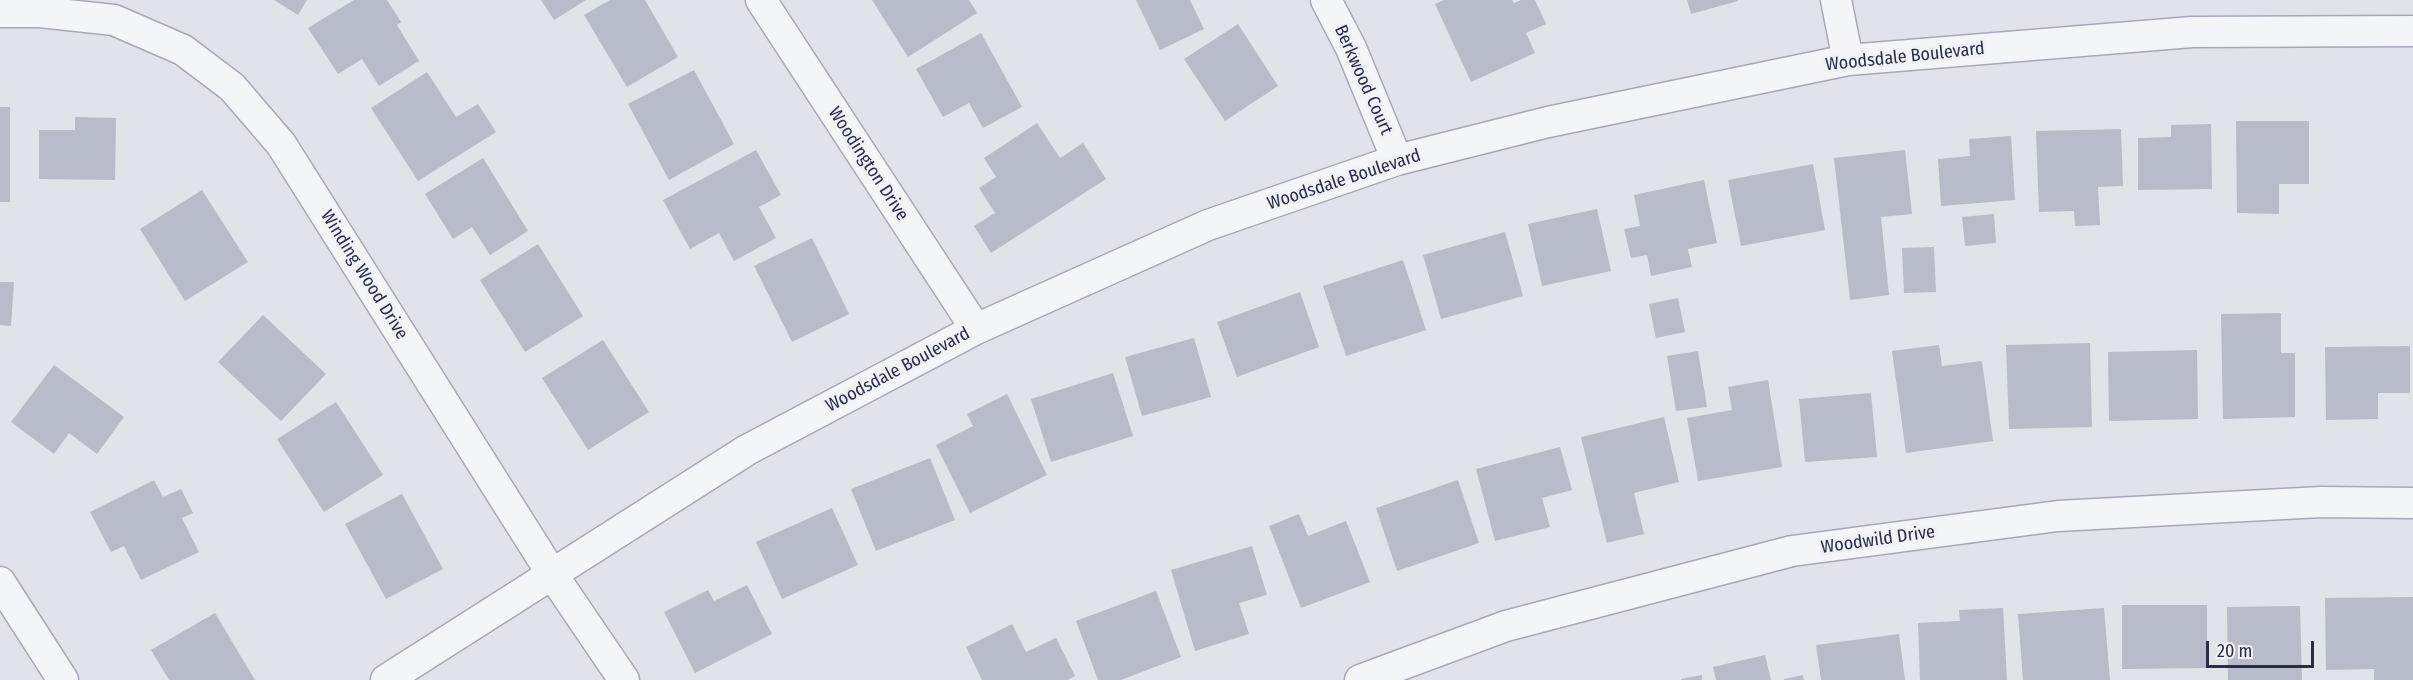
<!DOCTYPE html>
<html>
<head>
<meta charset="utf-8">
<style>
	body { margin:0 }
	#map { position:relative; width:2413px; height:680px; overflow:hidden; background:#e1e3ea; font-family:"Fira Sans Condensed",sans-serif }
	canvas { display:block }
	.scale { position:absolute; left:2206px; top:641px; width:108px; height:27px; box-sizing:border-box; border:3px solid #282f43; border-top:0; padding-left:8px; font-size:18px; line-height:21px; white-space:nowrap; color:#282f43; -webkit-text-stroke:4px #f0f2f7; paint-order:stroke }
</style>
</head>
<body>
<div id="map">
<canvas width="2413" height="680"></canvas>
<div class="scale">20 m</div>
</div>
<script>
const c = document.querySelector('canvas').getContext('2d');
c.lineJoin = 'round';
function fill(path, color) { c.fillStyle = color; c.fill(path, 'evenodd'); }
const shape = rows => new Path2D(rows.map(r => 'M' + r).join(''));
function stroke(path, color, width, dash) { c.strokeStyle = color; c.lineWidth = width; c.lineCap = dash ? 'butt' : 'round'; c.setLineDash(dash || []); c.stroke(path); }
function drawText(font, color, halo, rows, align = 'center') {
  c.font = font + ' "Fira Sans Condensed",sans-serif'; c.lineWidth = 6; c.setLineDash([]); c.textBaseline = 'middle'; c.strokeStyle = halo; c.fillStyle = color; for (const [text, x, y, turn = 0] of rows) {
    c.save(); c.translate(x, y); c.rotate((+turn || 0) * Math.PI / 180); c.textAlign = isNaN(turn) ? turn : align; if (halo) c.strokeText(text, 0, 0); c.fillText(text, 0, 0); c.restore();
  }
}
const building = shape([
	[274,0,307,0,298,15],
	[354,0,387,0,401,22,397,25,419,61,379,86,362,59,338,74,308,28],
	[541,0,586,0,554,20],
	[610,0,645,0,678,57,627,87,584,15],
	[872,0,969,0,977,13,908,57],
	[1136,0,1190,0,1204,29,1160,50],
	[1444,0,1512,0,1514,3,1521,0,1535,0,1546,24,1526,33,1535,53,1471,82,1435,4],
	[1687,0,1738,0,1738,1,1691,14],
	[1238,24,1278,86,1225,121,1184,59],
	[981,33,1022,107,983,128,969,103,943,117,916,69],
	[694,70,734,144,669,180,628,104],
	[427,72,456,117,478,104,496,132,418,181,371,108],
	[0,107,10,107,10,202,0,202],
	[75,117,116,118,115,180,39,179,39,130,75,130],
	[2236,121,2309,121,2309,184,2279,184,2279,214,2237,213],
	[1037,123,1060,158,1083,143,1106,179,991,253,974,226,995,213,979,188,996,177,984,158],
	[2211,124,2212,189,2138,190,2138,138,2171,137,2171,125],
	[2121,129,2123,186,2098,187,2100,225,2075,226,2074,211,2039,212,2036,131],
	[2011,136,2015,200,1941,206,1938,159,1970,156,1969,139],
	[756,150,781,195,759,207,776,238,734,261,719,233,690,249,663,200],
	[1905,150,1912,214,1881,217,1889,295,1850,300,1834,158],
	[483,158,528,231,490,255,472,227,453,239,425,194],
	[1813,164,1825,230,1741,246,1728,180],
	[1704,180,1717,243,1688,249,1692,267,1651,276,1647,255,1631,258,1624,229,1640,226,1634,195],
	[202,190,248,262,185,301,140,229],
	[1597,209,1611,271,1542,286,1528,224],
	[1994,214,1996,243,1965,246,1962,217],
	[1505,232,1523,296,1441,319,1423,255],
	[812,238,849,314,792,342,754,266],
	[538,244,583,316,525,352,480,280],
	[1934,247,1936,292,1904,293,1902,248],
	[1403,260,1426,330,1346,356,1323,286],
	[0,282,14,282,11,326,0,325],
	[1300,292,1319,347,1237,377,1217,322],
	[1678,298,1685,332,1656,338,1649,304],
	[2281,313,2281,353,2295,353,2295,417,2223,419,2221,314],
	[263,315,326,374,281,421,218,362],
	[1194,338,1211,397,1142,416,1125,357],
	[603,340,649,412,588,450,542,378],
	[2090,343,2092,427,2009,429,2006,345],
	[1939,345,1942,366,1982,361,1993,441,1906,453,1892,351],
	[2410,346,2410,393,2378,393,2378,419,2326,420,2325,347],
	[2197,350,2198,419,2109,421,2108,352],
	[1698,351,1707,407,1676,411,1667,356],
	[54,365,124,417,97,454,69,433,54,454,11,422],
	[1113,373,1133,436,1051,462,1031,399],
	[1768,380,1782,467,1698,481,1687,418,1732,410,1728,387],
	[1871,393,1877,457,1805,462,1799,399],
	[1007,394,1047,475,970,513,936,445,973,426,967,414],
	[336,402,383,475,324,512,277,439],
	[1664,417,1679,482,1634,493,1644,534,1607,543,1581,437],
	[1560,447,1572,490,1542,498,1550,527,1495,541,1476,469],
	[930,458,955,520,876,551,851,489],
	[154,480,163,497,181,489,193,513,182,518,199,552,141,580,124,546,111,552,90,512],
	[1458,480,1479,543,1397,571,1376,508],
	[402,494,443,569,386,599,345,524],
	[832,508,858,565,782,599,756,542],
	[1299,514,1308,536,1346,521,1370,582,1301,608,1269,526],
	[1252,546,1267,595,1239,603,1249,634,1195,651,1171,570],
	[747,585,772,634,695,673,664,612,708,590,714,601],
	[1156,591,1181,657,1121,680,1098,680,1076,621],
	[2413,597,2413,680,2374,680,2374,669,2326,670,2325,598],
	[2122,605,2207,605,2207,668,2122,669],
	[2300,606,2302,680,2228,680,2227,607],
	[2003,608,2007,680,1920,680,1918,623,1960,621,1959,610],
	[2104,608,2110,680,2023,680,2018,614],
	[215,613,255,680,169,680,151,650],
	[1012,624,1026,652,1056,638,1075,676,1068,680,982,680,966,647],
	[1899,634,1905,680,1821,680,1816,645],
	[1765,655,1771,680,1716,680,1713,667],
	[1702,675,1702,680,1681,680,1681,679],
	[1803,675,1804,680,1784,680,1784,679]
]);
const street = shape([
	[761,0,976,329],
	[1326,0,1351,48,1397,160],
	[1836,0,1848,60],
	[0,12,40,12,114,20,183,50,232,87,281,144,552,574,624,680],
	[0,582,63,680],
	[386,680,747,450,976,329,1208,225,1397,160,1548,122,1848,60,2192,32,2413,31],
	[1360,680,1506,626,1792,551,2058,516,2321,502,2413,503]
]);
const streetNames = [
	["Woodsdale Boulevard",1905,57,-6],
	["Berkwood Court",1363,80,66],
	["Woodington Drive",868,164,57],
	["Woodsdale Boulevard",1344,180,-18],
	["Winding Wood Drive",364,275,58],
	["Woodsdale Boulevard",898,370,-28],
	["Woodwild Drive",1878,540,-8]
];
fill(building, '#b7bcc8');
stroke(street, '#a6a9b5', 33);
stroke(street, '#f4f5f8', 30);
drawText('18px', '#282f43', '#f0f2f7', streetNames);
</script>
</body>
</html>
